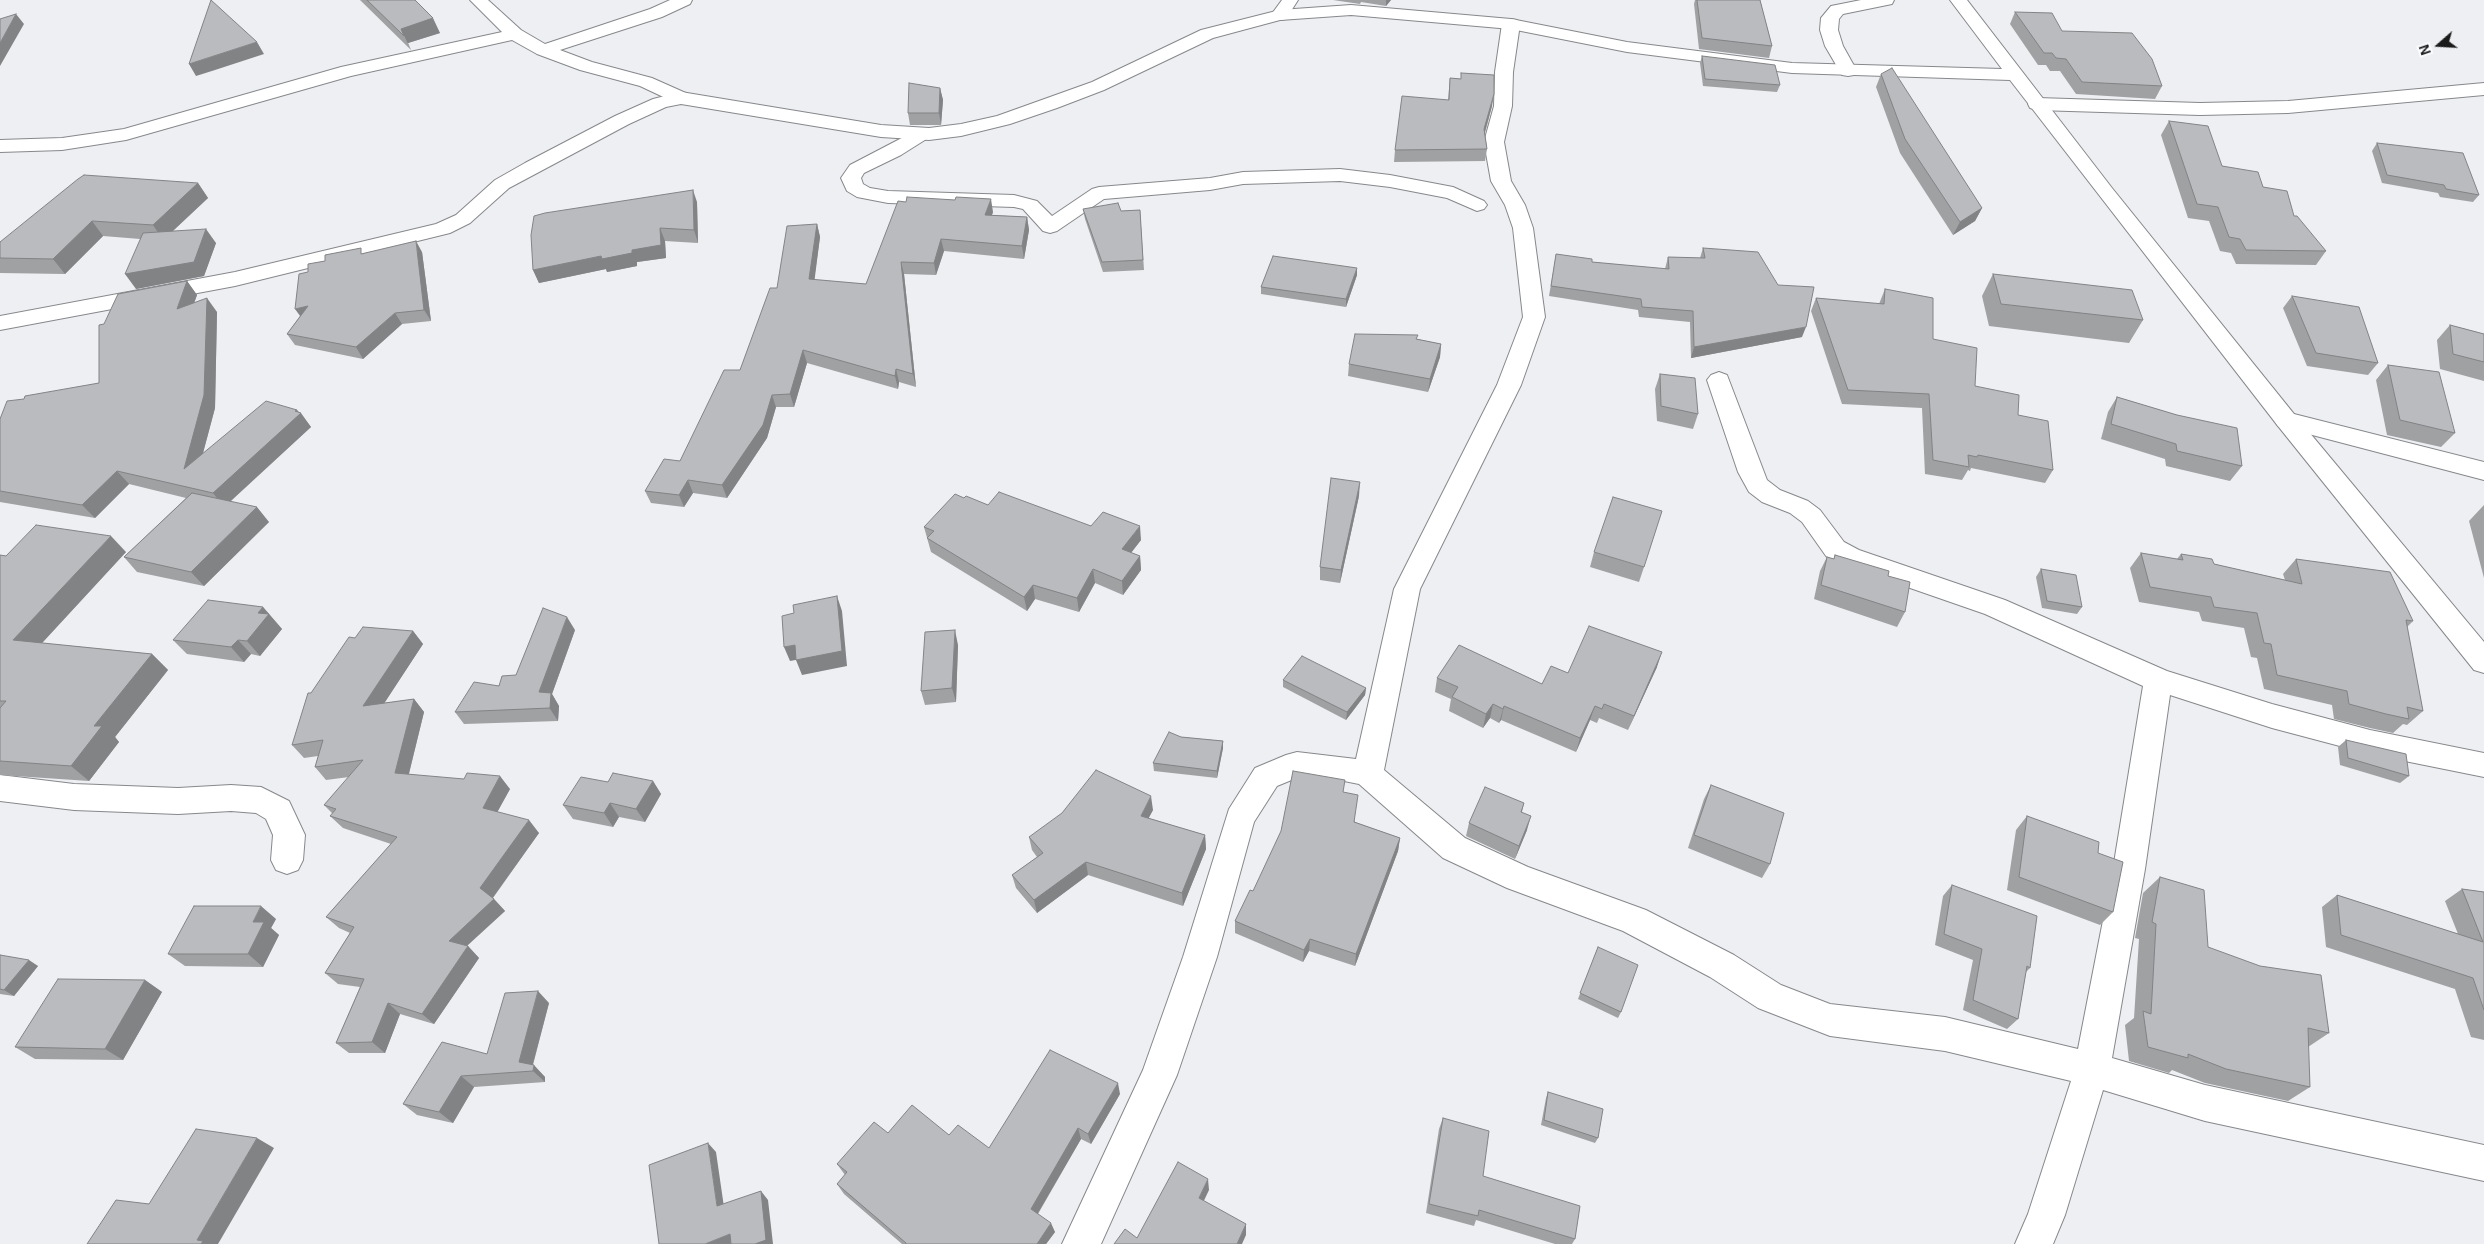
<!DOCTYPE html>
<html>
<head>
<meta charset="utf-8">
<style>
	body { margin:0 }
	#map { position:relative; width:2484px; height:1244px; overflow:hidden; background:#edeff2; font-family:Arial,sans-serif }
	canvas { display:block }
	.north { position:absolute; left:2414px; top:20px; width:50px; height:50px; -webkit-text-stroke:4px #fbfcff; paint-order:stroke; rotate:251deg; font-size:14px; font-weight:700; line-height:20px; text-align:center; color:#1b1b1c }
	.north::after { content:''; display:block; margin:auto; width:18px; height:22px; background:#1b1b1c; clip-path:polygon(50% 0,100% 100%,50% 72%,0 100%) }
</style>
</head>
<body>
<div id="map">
<canvas width="2484" height="1244"></canvas>
<div class="north">N</div>
</div>
<script>
const c = document.querySelector('canvas').getContext('2d');
c.lineJoin = 'round';
const shape = rows => new Path2D(rows.map(r => 'M' + r).join(''));
function stroke(path, color, width, dash) { c.strokeStyle = color; c.lineWidth = width; c.lineCap = dash ? 'butt' : 'round'; c.setLineDash(dash || []); c.stroke(path); }
function fill(path, color) { c.fillStyle = color; c.fill(path, 'evenodd'); }
const minor = shape([
	[470,0,488,0,521,30,545,44,650,9,670,0,692,0,690,4,662,17,560,50,592,62,652,78,688,94,690,98,688,102,681,104,674,102,640,86,580,70,537,54,512,40,351,76,126,140,62,150,0,152,0,140,62,138,124,129,341,67,502,32,470,0],
	[1282,0,1298,0,1286,19,1280,20,1274,19,1271,15,1282,0],
	[1861,0,1894,0,1892,4,1843,14,1839,19,1838,30,1843,46,1857,71,1854,75,1848,76,1842,75,1825,46,1820,30,1821,18,1831,6,1861,0],
	[1511,19,1517,20,1520,24,1513,72,1512,106,1504,142,1511,181,1525,205,1533,228,1545,317,1521,385,1420,589,1384,770,1465,838,1528,867,1646,910,1734,955,1781,985,1830,1004,1945,1017,2078,1049,2113,869,2143,686,1985,614,1841,564,1826,556,1802,522,1790,513,1762,502,1749,492,1738,472,1707,380,1711,375,1719,372,1727,375,1767,480,1780,490,1808,501,1820,510,1844,542,1859,550,2005,600,2167,671,2272,704,2370,730,2484,753,2484,777,2370,754,2272,728,2170,695,2145,869,2112,1058,2205,1085,2484,1145,2484,1181,2205,1121,2103,1090,2065,1215,2053,1244,2015,1244,2028,1214,2071,1081,1945,1051,1830,1036,1758,1008,1710,977,1623,931,1507,888,1443,858,1359,784,1344,781,1299,777,1277,786,1254,822,1217,957,1177,1075,1101,1244,1062,1244,1143,1070,1183,957,1229,809,1255,768,1286,755,1297,752,1356,759,1394,589,1497,385,1523,317,1513,228,1505,205,1491,181,1484,142,1494,106,1495,72,1502,24,1505,20,1511,19],
	[2484,83,2484,95,2288,113,2200,115,2037,110,2030,108,2028,104,2030,100,2037,98,2200,103,2288,101,2484,83],
	[921,128,928,130,931,134,928,138,901,155,864,173,861,178,863,184,870,188,888,191,1014,195,1037,201,1052,216,1092,189,1099,187,1210,178,1243,172,1340,169,1390,175,1453,187,1484,201,1487,205,1484,209,1477,211,1447,198,1390,187,1340,181,1243,184,1210,190,1104,199,1057,231,1050,233,1043,231,1023,209,1014,207,888,203,857,197,847,191,841,178,850,165,921,128],
	[2286,412,2484,462,2484,480,2278,426,2274,420,2278,414,2286,412],
	[0,775,74,784,178,788,231,785,261,787,289,801,305,835,303,860,298,870,287,874,276,870,271,860,273,835,266,819,256,813,231,811,178,814,74,810,0,801,0,775]
]);
const tertiary = shape([
	[1950,0,1967,0,2112,188,2294,414,2484,642,2484,673,2474,670,2278,426,2010,80,1792,73,1627,52,1511,29,1351,15,1280,20,1213,38,1104,90,1057,108,1010,124,961,136,929,140,881,137,681,104,666,107,629,124,509,188,470,223,450,233,235,286,0,330,0,316,235,272,436,224,456,215,495,180,525,163,615,116,653,99,681,92,881,125,929,128,961,124,997,116,1092,82,1201,30,1280,10,1351,5,1511,19,1627,42,1792,63,2002,69,1950,0]
]);
const wall = shape([
	[360,0,415,0,440,33,408,43,411,50],
	[1333,0,1391,0,1386,6,1361,2,1360,4],
	[1695,0,1760,0,1772,46,1769,58,1699,49,1694,4],
	[2015,12,2062,31,2162,86,2155,99,2076,94,2060,71,2050,71,2046,65,2038,65,2010,24],
	[1702,56,1780,85,1777,92,1703,86,1700,63],
	[1461,73,1492,106,1485,133,1487,149,1485,161,1394,162,1395,150,1448,100,1450,78,1461,79],
	[1881,74,1982,208,1975,221,1953,235,1900,153,1876,87],
	[940,88,943,100,941,125,910,125,908,113],
	[2169,121,2222,166,2263,187,2294,216,2326,251,2316,265,2236,264,2231,253,2220,251,2209,221,2188,218,2161,135],
	[2377,143,2479,195,2473,202,2440,197,2438,193,2382,183,2372,151],
	[198,183,208,198,173,231,216,243,204,276,136,289,140,239,103,236,65,274,0,273,0,242],
	[697,202,698,243,665,241,666,258,637,262,637,266,607,272,606,269,539,283,533,270],
	[906,202,993,212,992,215,1027,217,1029,230,1024,259,944,251,936,275,904,274,916,387,899,382,898,389,807,363,794,407,776,407,767,438,727,498,693,493,684,507,651,503,645,491,680,461,740,370,777,288,817,224,820,237,814,280,866,284],
	[1083,209,1121,211,1140,210,1144,270,1103,272,1085,219],
	[1703,248,1802,337,1691,358,1690,322,1639,317,1638,310,1549,296,1556,254,1592,262,1665,269,1668,257,1700,258],
	[422,252,431,321,402,324,363,359,295,345,287,334,300,316,308,272,364,253],
	[1993,274,2143,320,2129,343,1989,326,1982,296],
	[1357,275,1346,307,1261,294,1261,287],
	[187,281,197,295,194,303,217,312,215,408,203,453,297,410,311,427,231,501,269,522,204,586,137,572,124,557,186,498,129,484,95,518,0,502,0,419,24,399,99,383,104,324],
	[1885,289,1933,339,1975,386,2018,415,2053,470,2045,483,1971,468,1970,471,1968,470,1962,480,1925,474,1922,408,1842,404,1811,311,1816,298,1879,304],
	[2292,296,2378,363,2368,375,2307,366,2283,308],
	[2450,325,2484,334,2484,381,2440,369,2437,340],
	[1417,339,1441,344,1440,357,1428,392,1348,376,1349,364],
	[2388,365,2455,433,2441,447,2387,435,2376,380],
	[1660,374,1698,414,1693,429,1657,421,1655,389],
	[2117,397,2177,415,2242,466,2230,481,2166,466,2165,459,2101,439,2108,412],
	[1359,496,1340,583,1320,580,1320,567],
	[964,498,988,505,1091,526,1141,540,1131,553,1140,556,1141,570,1123,595,1095,583,1079,612,1035,599,1027,611,931,552,924,527],
	[2484,505,2484,578,2469,521],
	[126,552,42,643,152,654,168,670,115,737,119,742,89,781,0,775,0,555,6,556],
	[1594,552,1644,567,1639,582,1590,567],
	[2141,553,2177,559,2181,554,2214,564,2285,580,2283,574,2296,559,2413,621,2407,627,2423,711,2407,725,2403,724,2393,733,2370,728,2334,719,2332,705,2264,689,2257,658,2251,657,2244,628,2202,621,2199,612,2139,602,2130,568],
	[1835,555,1888,576,1905,612,1897,627,1814,599,1820,571,1827,557,1834,559],
	[2041,569,2082,607,2077,614,2042,608,2036,577],
	[263,607,282,629,260,656,251,654,244,662,187,654,173,640],
	[575,630,552,694,559,706,558,721,464,724,455,712,516,675],
	[413,631,423,644,384,703,414,699,424,712,409,774,510,789,497,812,539,833,493,898,505,911,467,946,468,946,479,958,434,1024,400,1014,385,1053,349,1053,336,1043,360,987,338,984,325,973,350,933,339,928,326,917,391,844,343,828,330,816,333,814,324,805,349,777,326,780,315,767,318,756,304,758,292,745,355,638],
	[958,645,956,702,925,705,921,691],
	[1657,667,1628,730,1599,718,1597,723,1590,720,1576,752,1501,720,1499,723,1490,718,1483,728,1449,711,1451,699,1435,692,1437,678,1542,684,1568,673],
	[1283,680,1366,688,1365,695,1346,720,1283,687],
	[1181,737,1223,741,1223,748,1217,778,1154,771,1153,763],
	[2346,740,2409,776,2400,783,2340,765,2338,747],
	[653,781,661,794,645,822,619,817,613,827,573,819,563,805,608,782],
	[1711,785,1770,864,1762,878,1688,848,1704,799],
	[1343,792,1355,822,1400,838,1398,851,1355,966,1309,951,1303,962,1235,933,1235,921,1253,891],
	[1524,803,1522,812,1527,830,1515,859,1466,836,1469,823],
	[1153,810,1148,818,1205,835,1206,849,1183,906,1088,875,1037,913,1016,888,1012,875,1037,857,1032,850,1029,837],
	[2027,816,2098,853,2113,912,2100,925,2007,890,2016,830],
	[2160,877,2208,947,2329,1033,2308,1047,2310,1087,2288,1101,2205,1083,2172,1070,2169,1073,2129,1061,2125,1025,2134,1018,2139,939,2135,938,2143,893],
	[1952,885,2030,968,2026,972,2018,1019,2007,1029,1963,1010,1973,960,1935,945,1943,896],
	[2462,889,2484,892,2484,1040,2471,1037,2455,989,2326,947,2322,907,2337,895,2458,934,2445,901],
	[276,919,271,928,279,935,263,967,185,966,168,954],
	[1598,947,1621,1012,1618,1018,1578,999],
	[0,955,38,966,14,996,0,994],
	[145,980,162,992,123,1060,35,1059,15,1047],
	[549,1003,533,1065,545,1077,545,1082,474,1087,453,1123,417,1115,403,1104,487,1054],
	[1548,1092,1598,1138,1595,1143,1541,1125,1546,1098],
	[1120,1094,1091,1144,1081,1139,1038,1214,1055,1232,1046,1244,902,1244,844,1194,837,1184,845,1175,837,1164,888,1133,989,1148],
	[1443,1118,1483,1176,1575,1239,1572,1244,1555,1244,1476,1220,1474,1226,1426,1213,1439,1129]
]);
const shadedWall = shape([
	[1386,0,1391,0,1386,6],
	[16,14,24,24,0,66,0,43],
	[433,18,440,33,408,43,411,50,401,29],
	[257,42,264,54,215,70,196,76,189,64],
	[940,88,943,100,941,125,939,113],
	[1494,94,1492,106,1482,142,1484,129],
	[198,183,208,198,163,240,153,225],
	[693,190,697,202,698,243,694,230],
	[991,199,993,212,987,227,985,215],
	[1982,208,1975,221,1953,235,1960,222],
	[1027,217,1029,230,1024,259,1022,246],
	[92,221,103,236,65,274,53,259],
	[817,224,820,237,813,292,809,279],
	[660,228,665,241,666,258,637,262,637,266,607,272,606,269,539,283,533,270,632,250],
	[206,229,216,243,204,276,136,289,125,274],
	[941,239,944,251,936,275,934,263],
	[416,241,422,252,431,321,424,310],
	[901,262,904,274,916,387,913,374],
	[1357,268,1357,275,1346,307,1346,299],
	[187,281,197,295,187,323,177,309],
	[207,298,217,312,215,408,195,483,184,469],
	[308,306,303,320,295,309],
	[395,313,402,324,363,359,356,347],
	[1806,327,1802,337,1691,358,1694,347],
	[1441,344,1440,357,1428,392,1430,379],
	[803,350,807,363,794,407,790,394],
	[896,369,899,382,898,389,895,376],
	[772,395,776,407,767,438,727,498,722,485],
	[297,410,300,414,301,413,311,427,224,507,213,493],
	[117,471,129,484,95,518,82,505],
	[688,480,693,493,684,507,679,495],
	[1360,482,1359,496,1340,583,1341,570],
	[257,507,269,522,204,586,191,572],
	[1140,526,1141,540,1123,563,1122,549],
	[111,536,126,552,30,656,13,640],
	[1140,556,1141,570,1123,595,1122,581],
	[1093,569,1095,583,1079,612,1077,598],
	[1033,585,1035,599,1027,611,1024,597],
	[837,596,842,611,847,666,802,675,796,660],
	[263,607,282,629,260,656,247,641,258,613],
	[567,617,575,630,552,694,559,706,558,721,539,692],
	[955,630,958,645,956,702,952,688],
	[413,631,423,644,374,719,363,706],
	[238,640,251,654,244,662,231,647],
	[795,645,801,659,790,661,784,647],
	[1662,652,1657,667,1628,730,1634,716],
	[152,654,168,670,115,737,119,742,89,781,71,766,94,726],
	[1366,688,1365,695,1346,720,1347,712],
	[414,699,424,712,406,785,395,773],
	[1493,704,1490,718,1483,728,1486,714],
	[1504,706,1501,720,1499,723,1503,709],
	[1595,706,1590,720,1576,752,1580,738],
	[1223,741,1223,748,1217,778,1217,771],
	[500,776,510,789,493,820,483,808],
	[653,781,661,794,645,822,636,809],
	[1151,796,1153,810,1143,829,1141,816],
	[610,803,619,817,613,827,604,813],
	[1531,816,1527,830,1515,859,1519,846],
	[529,820,539,833,491,900,480,888],
	[1205,835,1206,849,1183,906,1182,893],
	[1400,838,1398,851,1355,966,1356,954],
	[1086,862,1088,875,1037,913,1034,900],
	[494,899,505,911,460,952,449,941],
	[261,906,276,919,271,928,279,935,263,967,248,954,253,922],
	[1310,939,1309,951,1303,962,1304,950],
	[468,946,479,958,434,1024,422,1014],
	[29,960,38,966,14,996,4,990],
	[145,980,162,992,123,1060,105,1049],
	[538,991,549,1003,531,1071,519,1062],
	[388,1003,400,1014,385,1053,372,1042],
	[534,1065,545,1077,545,1082,533,1071],
	[461,1076,474,1087,453,1123,439,1112],
	[1118,1083,1120,1094,1091,1144,1088,1134],
	[1078,1128,1081,1139,1035,1218,1031,1209],
	[257,1138,274,1148,218,1244,201,1244,197,1240],
	[708,1143,716,1152,725,1214,717,1206],
	[1208,1179,1209,1190,1200,1209,1199,1198],
	[761,1191,768,1200,773,1244,755,1244],
	[1051,1223,1055,1232,1046,1244,1037,1244],
	[1246,1224,1246,1235,1242,1244,1237,1244],
	[730,1234,735,1244,705,1244]
]);
const building = shape([
	[211,0,257,42,189,64,211,0],
	[367,0,415,0,433,18,401,29,404,36,367,0],
	[1697,0,1760,0,1772,46,1702,38,1697,0],
	[2015,12,2052,13,2062,31,2132,33,2152,59,2162,86,2082,82,2066,59,2056,58,2052,53,2044,53,2015,12],
	[16,14,0,43,0,19,16,14],
	[1702,56,1775,65,1780,85,1705,79,1702,56],
	[1892,68,1982,208,1960,222,1905,139,1881,74,1892,68],
	[1461,73,1494,75,1494,94,1484,129,1487,149,1395,150,1402,96,1449,100,1450,78,1461,79,1461,73],
	[909,83,940,88,939,113,908,113,909,83],
	[2169,121,2208,126,2222,166,2258,172,2263,187,2287,191,2294,216,2297,216,2326,251,2246,250,2240,239,2229,237,2218,207,2197,204,2169,121],
	[2377,143,2463,153,2479,195,2446,189,2444,185,2387,175,2377,143],
	[84,175,198,183,153,225,92,221,53,259,0,258,0,242,78,179,84,175],
	[693,190,694,230,660,228,661,245,632,250,632,253,602,259,601,256,533,270,531,235,534,216,545,213,693,190],
	[907,197,955,200,956,197,991,199,985,215,1027,217,1022,246,941,239,934,263,901,262,913,374,896,369,895,376,803,350,790,394,772,395,763,425,722,485,688,480,679,495,645,491,664,459,680,461,724,370,740,370,770,288,777,288,787,226,817,224,809,279,866,284,898,201,906,202,907,197],
	[1118,203,1121,211,1140,210,1143,260,1102,262,1083,209,1118,203],
	[206,229,194,262,125,274,143,233,206,229],
	[416,241,424,310,395,313,356,347,287,334,308,306,295,309,299,274,308,272,308,264,325,261,325,255,361,248,361,254,416,241],
	[1703,248,1758,252,1778,285,1814,287,1806,327,1694,347,1693,311,1642,307,1641,299,1551,286,1556,254,1592,259,1592,262,1669,269,1668,257,1705,258,1703,248],
	[1273,256,1357,268,1346,299,1261,287,1273,256],
	[1993,274,2132,290,2143,320,2001,304,1993,274],
	[187,281,177,309,207,298,204,395,184,469,266,401,297,410,295,411,301,413,213,493,117,471,82,505,0,491,0,419,7,401,24,399,25,396,99,383,99,325,104,324,118,294,187,281],
	[1885,289,1933,298,1933,339,1977,348,1975,386,2019,395,2018,415,2048,421,2053,470,1978,455,1977,457,1968,455,1969,467,1933,460,1929,394,1848,390,1816,298,1884,304,1885,289],
	[2292,296,2359,307,2378,363,2316,353,2292,296],
	[2450,325,2484,334,2484,362,2453,354,2450,325],
	[1355,334,1418,335,1416,339,1441,344,1430,379,1349,364,1355,334],
	[2388,365,2439,372,2455,433,2400,420,2388,365],
	[1660,374,1695,378,1698,414,1661,406,1660,374],
	[2117,397,2177,415,2237,428,2242,466,2177,451,2176,444,2111,424,2117,397],
	[1331,478,1360,482,1341,570,1320,567,1331,478],
	[999,492,1091,526,1103,512,1140,526,1122,549,1140,556,1122,581,1093,569,1077,598,1033,585,1024,597,927,538,934,531,924,527,955,494,964,498,966,496,988,505,999,492],
	[192,493,257,507,191,572,124,557,192,493],
	[1613,497,1662,511,1644,567,1594,552,1613,497],
	[36,525,111,536,13,640,152,654,94,726,102,726,71,766,0,761,0,708,6,701,0,701,0,555,6,556,36,525],
	[2141,553,2183,560,2181,554,2212,559,2214,564,2302,584,2296,559,2390,572,2413,621,2406,620,2423,711,2407,707,2409,719,2386,714,2349,704,2347,691,2277,675,2271,644,2264,643,2257,613,2214,607,2211,597,2150,587,2141,553],
	[1835,555,1889,571,1888,576,1910,582,1905,612,1821,585,1827,557,1834,559,1835,555],
	[2041,569,2076,575,2082,607,2047,601,2041,569],
	[837,596,842,651,796,660,795,645,784,647,782,616,794,613,793,605,837,596],
	[208,600,263,607,258,613,269,614,247,641,238,640,231,647,173,640,208,600],
	[543,608,567,617,539,692,551,693,550,708,455,712,474,682,499,686,502,676,516,675,543,608],
	[1589,626,1662,652,1634,716,1604,704,1602,709,1595,706,1580,738,1504,706,1503,709,1493,704,1486,714,1452,697,1458,687,1437,678,1459,645,1542,684,1551,666,1568,673,1589,626],
	[363,627,413,631,363,706,414,699,395,773,464,779,467,773,500,776,483,808,529,820,480,888,494,899,449,941,468,946,422,1014,388,1003,372,1042,336,1043,364,979,325,973,354,927,326,917,397,837,330,816,336,809,324,805,363,760,315,767,323,740,292,745,308,693,311,693,349,637,355,638,363,627],
	[955,630,952,688,921,691,925,632,955,630],
	[1302,656,1366,688,1347,712,1283,680,1302,656],
	[1169,732,1181,737,1223,741,1217,771,1153,763,1169,732],
	[2346,740,2406,754,2409,776,2348,758,2346,740],
	[1096,770,1151,796,1141,816,1205,835,1182,893,1086,862,1034,900,1012,875,1043,853,1029,837,1062,813,1096,770],
	[1293,771,1345,780,1343,792,1358,795,1354,822,1400,838,1356,954,1310,939,1304,950,1235,921,1250,890,1253,891,1281,831,1293,771],
	[613,773,653,781,636,809,610,803,604,813,563,805,581,777,608,782,613,773],
	[1711,785,1784,813,1770,864,1694,835,1711,785],
	[1485,787,1524,803,1521,812,1531,816,1519,846,1469,823,1485,787],
	[2027,816,2099,842,2098,853,2123,862,2113,912,2019,877,2027,816],
	[2160,877,2204,890,2208,947,2260,966,2321,975,2329,1033,2308,1028,2310,1087,2226,1069,2188,1054,2188,1058,2148,1047,2143,1011,2151,1014,2156,924,2152,922,2160,877],
	[1952,885,2037,916,2030,968,2027,966,2018,1019,1973,1000,1982,949,1944,934,1952,885],
	[2462,889,2484,892,2484,1010,2473,978,2341,935,2337,895,2483,942,2462,889],
	[194,906,261,906,253,922,264,922,248,954,168,954,194,906],
	[1598,947,1638,965,1621,1012,1580,993,1598,947],
	[0,955,29,960,4,990,0,989,0,955],
	[58,979,145,980,105,1049,15,1047,58,979],
	[538,991,519,1062,534,1065,533,1071,461,1076,439,1112,403,1104,442,1042,487,1054,505,993,538,991],
	[1050,1050,1118,1083,1088,1134,1078,1128,1031,1209,1051,1223,1037,1244,906,1244,906,1243,837,1184,847,1172,837,1164,874,1122,888,1133,912,1105,949,1135,958,1125,989,1148,1050,1050],
	[1548,1092,1603,1109,1598,1138,1544,1120,1548,1092],
	[1443,1118,1489,1131,1483,1176,1580,1206,1575,1239,1479,1210,1478,1216,1429,1204,1443,1118],
	[196,1129,257,1138,197,1240,203,1241,201,1244,87,1244,116,1200,149,1204,196,1129],
	[708,1143,717,1206,761,1191,766,1240,755,1244,731,1244,730,1234,705,1244,659,1244,649,1165,708,1143],
	[1178,1162,1208,1179,1199,1198,1246,1224,1237,1244,1114,1244,1125,1229,1137,1238,1178,1162]
]);
stroke(minor, '#86888b', 2);
stroke(tertiary, '#86888b', 2);
fill(minor, '#fff');
fill(tertiary, '#fff');
fill(wall, '#a0a1a3');
fill(shadedWall, '#828385');
fill(building, '#babbbe');
stroke(building, '#828385', 1);
</script>
</body>
</html>
